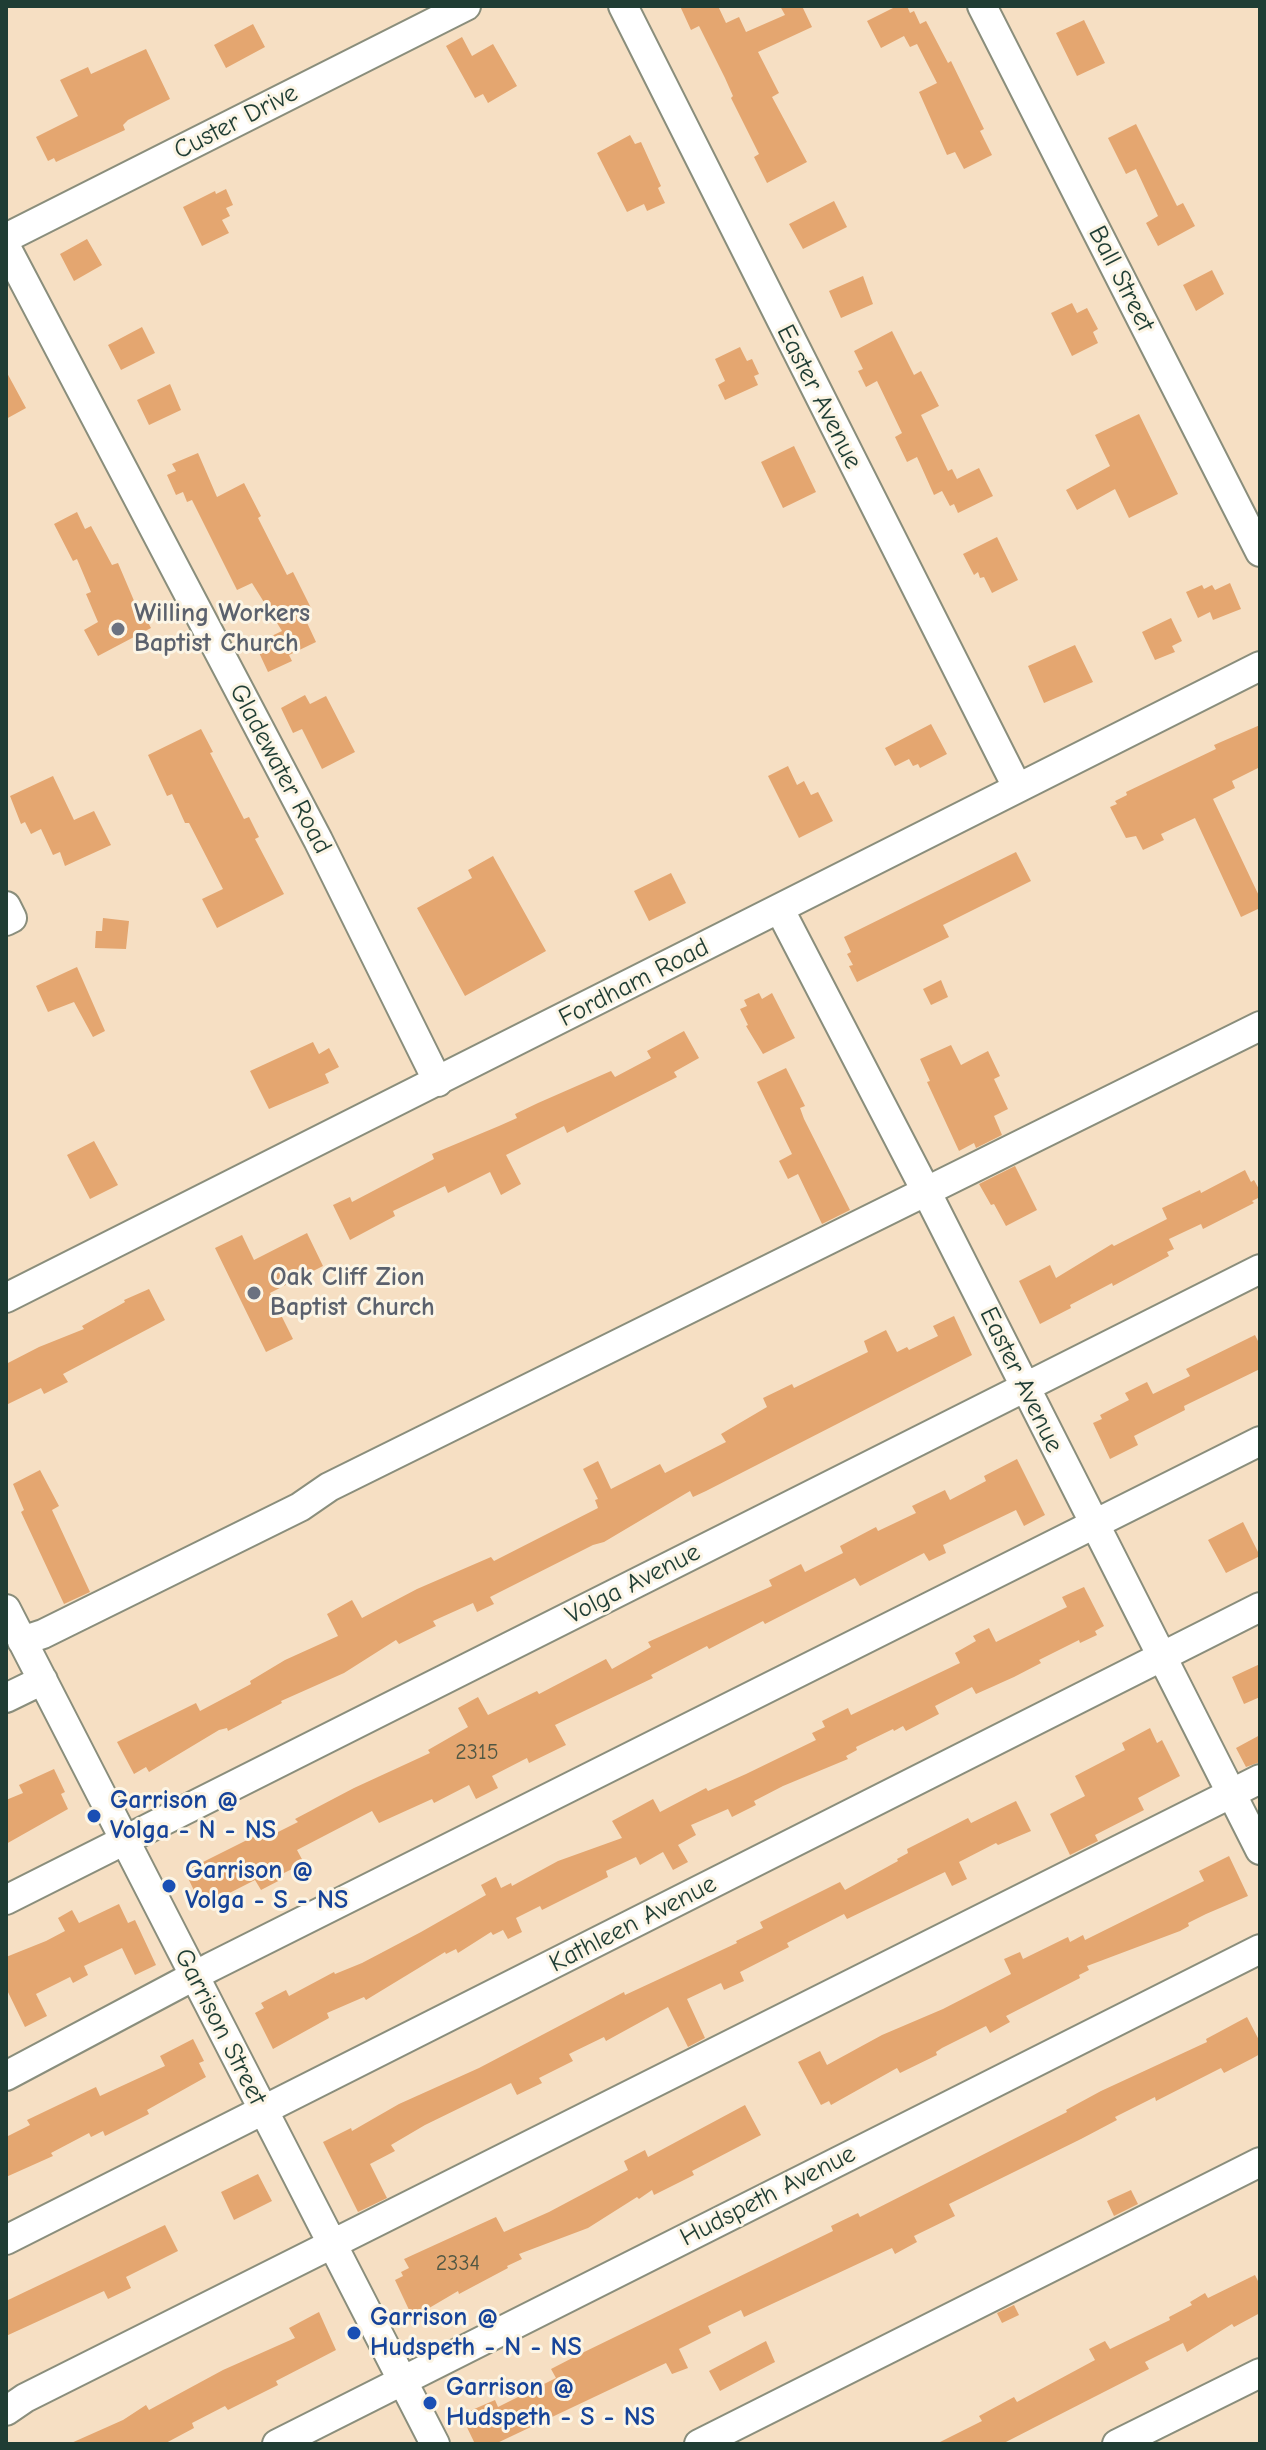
<!DOCTYPE html>
<html>
<head>
<meta charset="utf-8">
<style>
	body { margin:0 }
	#map { position:relative; width:1266px; height:2450px; overflow:hidden; background:#f6dfc3; font-family:"Comic Neue",sans-serif }
	canvas { display:block }
	.frame { position:absolute; inset:0; border:8px solid #1f3d34; pointer-events:none }
</style>
</head>
<body>
<div id="map">
<canvas width="1266" height="2450"></canvas>
<div class="frame"></div>
</div>
<script>
const c = document.querySelector('canvas').getContext('2d');
c.lineJoin = 'round';
function fill(path, color) { c.fillStyle = color; c.fill(path, 'evenodd'); }
const shape = rows => new Path2D(rows.map(r => 'M' + r).join(''));
function stroke(path, color, width, dash) { c.strokeStyle = color; c.lineWidth = width; c.lineCap = dash ? 'butt' : 'round'; c.setLineDash(dash || []); c.stroke(path); }
function drawText(font, color, halo, rows, align = 'center') {
  c.font = font + ' "Comic Neue",sans-serif'; c.lineWidth = 6; c.setLineDash([]); c.textBaseline = 'middle'; c.strokeStyle = halo; c.fillStyle = color; for (const [text, x, y, turn = 0] of rows) {
    c.save(); c.translate(x, y); c.rotate((+turn || 0) * Math.PI / 180); c.textAlign = isNaN(turn) ? turn : align; if (halo) c.strokeText(text, 0, 0); c.fillText(text, 0, 0); c.restore();
  }
}
const building = shape([
	[680,6,718,6,726,23,739,17,746,32,785,15,780,6,802,6,812,27,758,52,779,93,772,97,807,162,767,183,754,157,759,154,731,98,733,96,725,78,699,26,691,30],
	[897,6,907,6,910,13,914,11,920,24,926,21,948,63,951,61,984,129,980,131,992,155,964,169,955,152,947,155,919,92,937,83,917,44,910,47,904,36,881,48,867,21],
	[1084,20,1105,63,1077,76,1056,33],
	[253,24,265,47,226,68,214,45],
	[462,37,472,56,493,44,517,86,488,103,483,94,475,98,446,46],
	[146,49,170,99,128,120,123,125,125,130,56,162,54,158,48,161,36,137,78,116,60,80,88,67,91,74],
	[1136,124,1177,206,1183,203,1195,226,1158,246,1146,223,1158,216,1136,169,1126,174,1108,138],
	[630,135,635,144,641,142,661,186,658,188,665,203,647,211,644,204,627,212,597,153],
	[226,189,233,205,226,208,230,216,222,220,229,233,202,246,183,207,215,191,216,194],
	[834,201,847,227,803,249,789,224],
	[87,239,102,265,74,281,60,254],
	[1212,270,1224,294,1196,311,1183,285],
	[863,276,873,304,841,318,829,291],
	[1072,303,1077,313,1087,308,1098,329,1093,332,1098,343,1072,356,1051,313],
	[142,327,155,353,121,370,108,345],
	[892,331,914,375,921,371,939,406,921,415,948,471,952,469,957,479,979,468,993,496,958,513,954,504,950,506,942,491,934,495,917,457,907,462,895,437,902,433,877,381,866,387,858,371,863,369,854,351],
	[740,347,747,361,752,359,759,374,754,376,758,385,725,400,718,385,725,381,715,359],
	[6,371,26,408,6,419],
	[170,384,181,410,149,425,137,400],
	[1139,414,1178,494,1129,518,1115,489,1077,510,1066,490,1110,466,1095,435],
	[794,446,816,492,783,508,761,462],
	[198,453,217,497,244,483,261,516,258,518,287,575,293,572,311,608,302,612,316,642,289,655,292,661,268,672,255,644,282,631,252,583,237,590,192,500,187,502,183,492,176,495,167,475,176,471,172,464],
	[77,512,85,529,91,526,112,565,118,563,135,603,137,602,151,628,98,656,84,630,98,622,86,594,91,592,77,559,73,561,54,524],
	[997,537,1018,580,992,593,984,577,980,578,978,572,974,575,963,554],
	[1230,583,1241,609,1213,620,1210,612,1198,618,1186,592,1202,585,1204,589,1212,585,1215,590],
	[1171,618,1182,641,1172,646,1175,652,1155,660,1142,632],
	[1075,645,1093,682,1044,703,1028,666],
	[305,695,310,704,326,696,355,752,322,769,302,729,293,733,281,708],
	[931,724,947,754,920,768,918,764,913,766,909,759,895,766,885,748],
	[1260,725,1260,767,1232,781,1235,788,1213,799,1260,898,1260,908,1241,917,1195,818,1161,834,1164,840,1143,850,1136,836,1126,838,1110,807,1117,804,1115,801,1127,795,1126,792,1216,749,1214,745],
	[201,729,213,752,210,753,244,819,249,817,259,837,255,839,284,894,217,928,202,899,223,889,189,823,185,823,172,794,167,796,148,755],
	[788,766,797,785,804,781,811,795,818,792,833,821,799,838,768,776],
	[53,776,74,820,94,811,111,845,65,866,60,852,53,855,41,829,31,834,25,822,21,824,10,796],
	[1016,852,1031,881,943,925,949,937,857,982,849,966,853,965,847,954,851,952,844,937],
	[493,856,546,951,465,996,417,908,472,878,468,870],
	[671,873,686,903,649,921,634,891],
	[103,918,129,921,126,949,95,948,96,931,102,931],
	[77,967,105,1031,93,1037,74,1002,48,1012,36,986],
	[941,980,948,997,931,1005,923,989],
	[759,993,762,999,772,993,795,1038,763,1054,746,1026,748,1025,740,1009,747,1006,744,1000],
	[684,1031,699,1058,674,1072,677,1077,567,1133,564,1126,506,1155,521,1184,501,1195,490,1172,448,1193,445,1186,393,1211,395,1216,350,1240,333,1205,350,1197,352,1202,434,1159,432,1154,499,1126,517,1118,515,1114,538,1103,611,1071,615,1077,651,1058,647,1051],
	[313,1042,319,1054,329,1048,339,1067,325,1074,329,1083,269,1109,250,1071],
	[951,1045,961,1065,988,1051,1000,1076,994,1079,1008,1109,994,1116,1002,1135,976,1148,974,1143,959,1151,927,1082,930,1081,920,1059],
	[786,1068,805,1106,800,1108,804,1119,850,1210,822,1224,798,1174,788,1179,779,1161,792,1154,757,1082],
	[94,1141,118,1185,90,1199,67,1155],
	[1015,1166,1037,1210,1006,1226,994,1204,991,1205,979,1184],
	[1245,1170,1251,1182,1254,1180,1260,1191,1260,1197,1252,1201,1254,1203,1203,1229,1201,1224,1169,1239,1174,1249,1167,1252,1169,1256,1113,1286,1112,1283,1070,1305,1071,1308,1040,1324,1019,1281,1050,1265,1056,1278,1112,1244,1114,1246,1167,1219,1162,1208,1200,1190,1201,1193],
	[307,1233,323,1266,270,1293,293,1339,266,1352,215,1248,242,1235,254,1260],
	[149,1289,165,1320,63,1374,68,1382,44,1394,41,1388,6,1405,6,1364,39,1347,84,1329,82,1326,125,1302,124,1300],
	[954,1316,972,1355,706,1491,693,1497,690,1491,604,1542,593,1545,490,1597,494,1604,477,1612,473,1603,433,1621,436,1626,399,1644,396,1640,344,1673,281,1701,282,1703,228,1731,227,1728,219,1730,149,1772,146,1767,134,1774,117,1742,196,1703,200,1711,251,1684,250,1681,285,1660,338,1636,327,1614,352,1600,362,1618,417,1589,491,1557,494,1561,598,1508,595,1500,598,1499,583,1469,598,1461,611,1489,660,1464,665,1473,726,1442,721,1434,767,1407,763,1398,792,1384,794,1388,868,1352,864,1341,886,1330,897,1352,907,1347,909,1350,938,1336,933,1326],
	[1255,1335,1260,1345,1260,1369,1184,1406,1185,1410,1134,1436,1138,1445,1110,1459,1093,1423,1102,1419,1100,1415,1129,1400,1125,1393,1147,1382,1153,1394,1190,1376,1186,1369],
	[1017,1459,1045,1515,1024,1526,1016,1510,943,1545,946,1553,929,1561,924,1553,860,1586,855,1578,765,1624,763,1621,709,1649,707,1646,651,1675,653,1678,555,1725,566,1745,529,1763,527,1758,492,1776,498,1788,476,1799,469,1785,434,1803,432,1799,379,1823,372,1811,297,1850,304,1863,282,1874,284,1878,261,1890,255,1880,202,1907,187,1876,194,1873,191,1868,263,1832,266,1838,298,1822,295,1819,354,1788,430,1753,428,1750,468,1727,458,1708,478,1697,488,1715,537,1691,539,1694,606,1659,612,1669,651,1647,648,1642,772,1586,769,1580,801,1564,805,1572,843,1553,840,1546,876,1527,878,1531,916,1513,912,1506,945,1490,950,1500,986,1481,984,1476],
	[40,1470,59,1506,52,1510,90,1592,64,1604,21,1512,24,1510,13,1484],
	[1243,1522,1260,1556,1226,1573,1208,1540],
	[1084,1587,1104,1626,1095,1631,1097,1635,1080,1643,1079,1640,1039,1660,1041,1663,1014,1677,976,1694,972,1687,935,1706,939,1714,906,1731,903,1726,894,1731,893,1729,856,1747,857,1750,846,1756,848,1759,783,1786,754,1801,756,1805,732,1817,728,1809,691,1825,696,1835,678,1845,688,1862,673,1870,663,1852,640,1865,636,1857,606,1871,608,1877,542,1910,540,1906,516,1918,522,1932,508,1939,503,1930,493,1935,491,1932,458,1953,456,1949,446,1954,445,1952,366,2000,364,1997,327,2013,329,2018,273,2049,255,2013,264,2008,261,2003,286,1990,289,1996,334,1972,335,1974,362,1963,421,1932,486,1895,481,1885,496,1877,501,1888,511,1883,512,1886,558,1861,622,1838,612,1821,653,1799,660,1812,706,1788,708,1791,746,1774,816,1740,812,1733,825,1727,822,1721,848,1708,851,1715,960,1663,955,1653,976,1641,973,1636,989,1628,996,1642,1067,1607,1062,1597],
	[1260,1664,1260,1697,1244,1704,1232,1677],
	[1150,1728,1157,1743,1162,1740,1180,1776,1138,1798,1144,1810,1095,1835,1098,1841,1070,1855,1050,1814,1085,1796,1075,1776,1125,1750,1122,1743],
	[1260,1735,1260,1762,1246,1767,1236,1748],
	[54,1769,65,1792,61,1794,68,1809,6,1844,6,1800,23,1793,19,1785],
	[1016,1801,1031,1831,998,1845,996,1843,959,1862,967,1879,952,1886,945,1872,847,1919,844,1914,787,1943,789,1947,740,1972,744,1981,724,1990,721,1983,687,1999,705,2038,688,2047,668,2007,606,2041,604,2037,569,2054,573,2061,539,2078,542,2083,517,2095,511,2083,425,2125,391,2145,395,2151,370,2164,387,2198,358,2212,323,2142,351,2128,352,2131,399,2104,479,2068,624,1992,625,1995,737,1943,736,1941,763,1928,760,1922,840,1882,845,1890,898,1861,897,1859,908,1853,907,1849,968,1818,971,1823],
	[1229,1856,1248,1896,1206,1914,1188,1923,1189,1926,1180,1931,1087,1966,1089,1970,1079,1975,1080,1978,1006,2016,1010,2022,990,2033,986,2026,942,2048,936,2052,937,2055,900,2073,897,2068,831,2105,829,2101,821,2105,798,2062,820,2051,827,2065,882,2035,943,2009,1011,1974,1004,1959,1020,1952,1023,1959,1068,1937,1070,1942,1083,1935,1085,1940,1204,1881,1199,1871],
	[119,1904,128,1923,135,1920,156,1965,135,1975,122,1948,84,1966,88,1975,73,1983,70,1977,36,1994,47,2016,25,2027,6,1988,6,1957,46,1941,65,1931,58,1918,72,1910,79,1923],
	[1247,2017,1260,2042,1260,2054,1253,2058,1224,2073,1221,2068,1156,2101,1155,2097,1115,2117,1117,2120,1081,2139,949,2204,955,2216,914,2236,917,2242,895,2254,892,2248,744,2317,741,2310,708,2326,711,2333,679,2349,688,2368,672,2374,666,2363,495,2444,475,2444,463,2419,467,2417,465,2413,495,2400,498,2407,556,2378,551,2369,580,2354,833,2231,831,2226,858,2213,860,2217,1067,2112,1066,2110,1101,2091,1207,2042,1206,2039],
	[193,2039,204,2061,199,2063,206,2077,147,2110,149,2114,105,2136,103,2131,91,2137,89,2133,51,2153,53,2156,6,2177,6,2137,30,2125,27,2120,96,2087,100,2096,165,2066,160,2056],
	[745,2105,761,2135,692,2171,694,2175,654,2195,652,2190,639,2199,637,2197,588,2228,519,2254,522,2259,507,2266,508,2268,459,2294,458,2291,419,2314,417,2309,410,2312,395,2280,403,2276,401,2272,409,2268,404,2259,496,2217,504,2232,549,2212,628,2170,624,2161,645,2150,648,2157],
	[258,2174,272,2201,234,2220,221,2192],
	[1131,2190,1138,2204,1114,2216,1107,2201],
	[165,2225,178,2251,126,2277,131,2288,108,2299,104,2291,6,2336,6,2301],
	[1255,2275,1260,2285,1260,2313,1234,2327,1232,2324,1187,2352,1183,2343,1145,2362,1149,2369,1002,2444,936,2444,982,2421,979,2416,1014,2397,1017,2402,1095,2360,1089,2349,1105,2341,1110,2349,1170,2320,1169,2317,1192,2305,1190,2302,1205,2293,1208,2298],
	[1014,2305,1019,2315,1002,2323,997,2313],
	[319,2312,336,2350,276,2381,278,2385,228,2410,225,2406,192,2423,194,2428,164,2444,69,2444,123,2420,146,2405,149,2410,223,2370,295,2338,289,2328],
	[766,2341,775,2362,720,2391,709,2371]
]);
const minor = shape([
	[623,6,1017,787],
	[982,6,1260,552],
	[6,238,466,6],
	[6,247,318,840,438,1082],
	[6,906,12,918,6,921],
	[780,910,926,1191,1260,1850],
	[6,1298,1260,666],
	[6,1609,435,2444],
	[22,1641,43,1634,300,1507,329,1487,1260,1026],
	[6,1698,43,1680],
	[6,1900,1260,1269],
	[6,2076,211,1967,1260,1441],
	[6,2240,1260,1607],
	[6,2411,25,2398,1260,1779],
	[277,2444,1260,1949],
	[699,2444,1260,2162],
	[1117,2444,1260,2373]
]);
const markers = [
	[118,629,8,"#6b7280"],
	[254,1293,8,"#6b7280"],
	[94,1816,8,"#1a4fb4"],
	[169,1886,8,"#1a4fb4"],
	[354,2333,8,"#1a4fb4"],
	[430,2403,8,"#1a4fb4"]
];
const numberNames = [
	["2315",477,1753],
	["2334",458,2264]
];
const streetNames = [
	["Custer Drive",236,122,-27],
	["Ball Street",1121,279,63],
	["Easter Avenue",819,397,63],
	["Gladewater Road",280,769,62],
	["Fordham Road",634,983,-27],
	["Easter Avenue",1021,1380,64],
	["Volga Avenue",633,1584,-27],
	["Kathleen Avenue",633,1924,-27],
	["Garrison Street",220,2027,63],
	["Hudspeth Avenue",768,2196,-27]
];
const worshipNames = [
	["Willing Workers",134,614],
	["Baptist Church",134,644],
	["Oak Cliff Zion",270,1278],
	["Baptist Church",270,1308]
];
const transitNames = [
	["Garrison @",110,1801],
	["Volga - N - NS",110,1831],
	["Garrison @",185,1871],
	["Volga - S - NS",185,1901],
	["Garrison @",370,2318],
	["Hudspeth - N - NS",370,2348],
	["Garrison @",446,2388],
	["Hudspeth - S - NS",446,2418]
];
fill(building, '#e4a670');
stroke(minor, '#8a8e7c', 32);
stroke(minor, '#fff', 28);
for (const [x, y, r, color] of markers) { const dot = new Path2D(); dot.arc(x, y, r, 0, 2 * Math.PI); c.fillStyle = color; c.fill(dot); stroke(dot, '#fcf5e5', 3); }
drawText('22px', '#505743', null, numberNames);
drawText('26px', '#1f3d34', '#fcf5e5', streetNames);
drawText('bold 26px', '#5b616d', '#fcf5e5', worshipNames, 'left');
drawText('bold 26px', '#164399', '#fcf5e5', transitNames, 'left');
</script>
</body>
</html>
